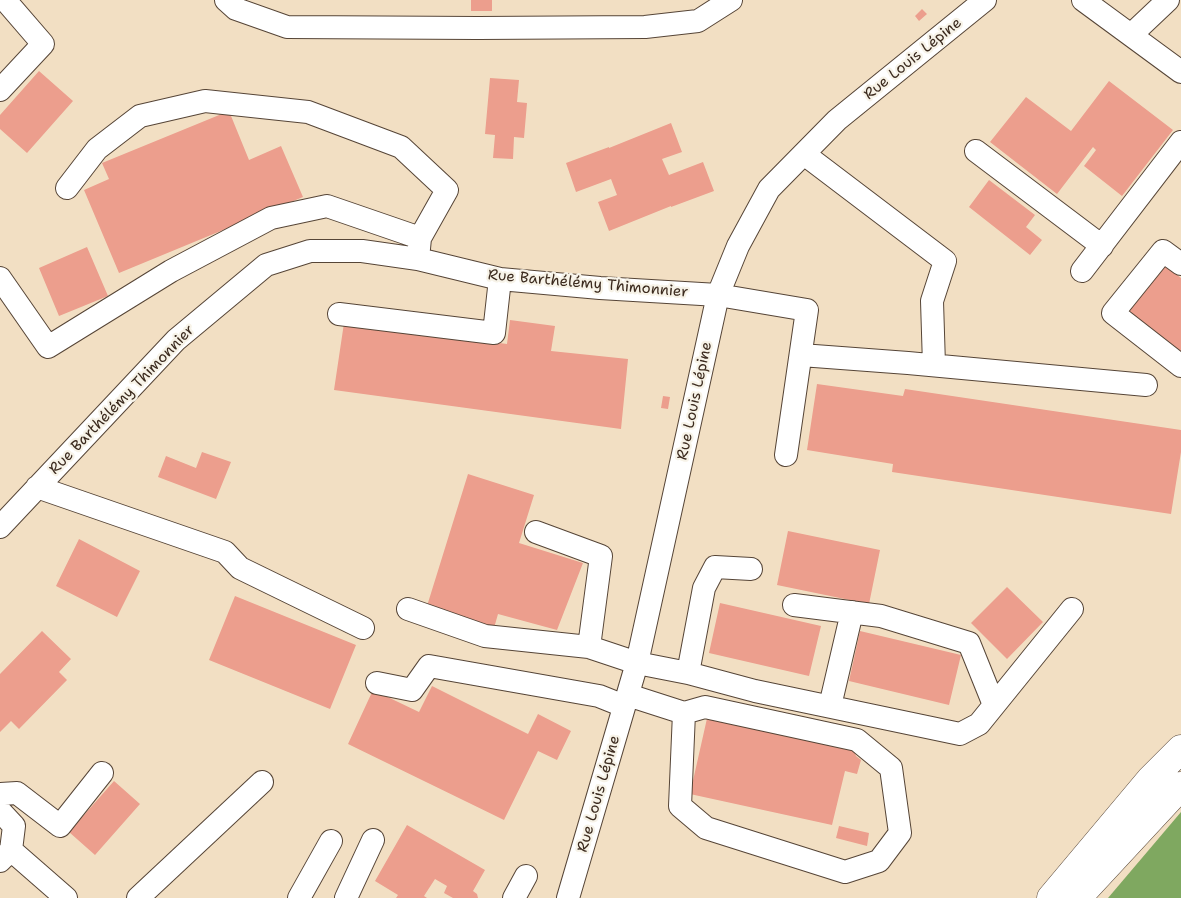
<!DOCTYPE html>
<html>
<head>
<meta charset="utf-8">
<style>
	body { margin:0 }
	canvas { display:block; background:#f2dfc3 }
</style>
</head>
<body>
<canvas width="1181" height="898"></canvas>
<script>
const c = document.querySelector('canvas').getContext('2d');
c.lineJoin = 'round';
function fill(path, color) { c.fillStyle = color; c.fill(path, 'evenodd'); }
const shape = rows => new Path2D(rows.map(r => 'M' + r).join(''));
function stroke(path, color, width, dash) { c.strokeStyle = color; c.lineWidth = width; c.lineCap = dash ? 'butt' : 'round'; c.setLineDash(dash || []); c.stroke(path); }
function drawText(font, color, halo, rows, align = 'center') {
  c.font = font + ' "Shantell Sans",sans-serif'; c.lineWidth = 4.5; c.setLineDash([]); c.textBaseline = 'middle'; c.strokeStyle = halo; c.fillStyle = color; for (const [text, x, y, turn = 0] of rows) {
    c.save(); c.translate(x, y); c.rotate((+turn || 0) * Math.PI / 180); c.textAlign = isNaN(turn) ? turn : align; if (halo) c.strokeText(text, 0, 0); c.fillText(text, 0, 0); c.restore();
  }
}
const forest = shape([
	[1181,812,1181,898,1108,898]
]);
const building = shape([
	[471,0,492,0,492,11,471,11],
	[922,9,927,14,919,21,915,16],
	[39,71,73,101,27,153,0,129,0,115],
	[490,78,519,80,517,102,527,103,524,138,514,137,513,159,493,158,495,135,485,134],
	[1109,81,1173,130,1122,196,1084,166,1096,150,1093,147,1057,194,990,142,1026,97,1071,131],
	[229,111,249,160,281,146,303,197,119,273,84,190,109,179,102,163],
	[671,123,682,152,662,159,669,175,703,162,714,191,671,207,671,206,609,231,598,202,617,195,611,179,576,192,566,163,609,147,609,148],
	[989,180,1035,215,1026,227,1042,240,1030,255,969,207],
	[87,247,108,296,59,316,39,268],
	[1162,263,1181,278,1181,356,1124,312],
	[510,320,555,326,551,351,628,359,621,429,334,390,344,323,507,344],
	[817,384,903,396,905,389,1181,430,1181,452,1171,514,892,472,893,464,807,450],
	[663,396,670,397,668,409,661,408],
	[202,452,231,462,216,499,158,477,166,456,196,468],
	[468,474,534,495,519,543,583,563,557,630,498,614,494,628,427,606],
	[788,531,880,550,869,604,777,585],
	[79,539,140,571,117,617,56,586],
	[1007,587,1043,622,1007,659,971,623],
	[235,596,356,645,330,709,209,660],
	[720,603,821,626,809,676,709,653],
	[42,631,71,659,59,672,67,680,19,729,11,721,0,732,0,674],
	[860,631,961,655,949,705,849,681],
	[432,686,528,734,538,714,571,731,557,760,538,751,504,820,348,744,373,690,419,712],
	[708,714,853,748,856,756,861,760,857,774,845,771,832,825,690,794],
	[114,781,140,804,95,855,69,832],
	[407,825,485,870,473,891,477,894,478,898,453,898,444,893,447,886,435,879,424,896,427,898,396,898,398,895,375,881],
	[839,826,869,833,867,846,836,838]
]);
const minor = shape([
	[226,0,236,9,287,27,478,28,645,27,698,21,731,0],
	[1083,0,1181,72],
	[1131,35,1168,0],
	[0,90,43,44,5,0],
	[976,151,1102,246],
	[804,154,945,261,932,301,934,365],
	[67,188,97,149,140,116,205,101,308,112,401,147,447,190,420,238],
	[1181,264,1163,251,1113,313,1181,366],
	[1082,271,1181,142],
	[0,278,48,347,171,271,271,218,327,206,420,238,418,259],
	[339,314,494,333,500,279],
	[801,355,908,363,1146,385],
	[37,487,225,552,240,568,363,628],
	[0,527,176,340,266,265,310,251,362,251,418,259,500,279,600,288,718,295,807,310,786,455],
	[536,532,601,556,589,647,637,663,688,673,704,588,715,567,751,569],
	[794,605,881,616,969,643,994,705],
	[408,609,485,636,589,647],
	[688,673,755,691,960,734,979,724,1072,609],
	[377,683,412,690,429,666,599,696,624,706],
	[628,695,684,713,680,806,706,828,845,872,879,861,900,833,891,768,857,740,705,707,684,713],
	[830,706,852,612],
	[0,794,17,793,60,826,102,773],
	[0,811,14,826,11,850],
	[0,861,11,850,66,898],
	[138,898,262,782],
	[299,898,331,841],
	[346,898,373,840],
	[514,898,526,876],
	[568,898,637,663,718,295,738,246,769,189,837,120,985,0]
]);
const major = shape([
	[1051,898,1150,780,1181,749],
	[1077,898,1181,786]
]);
const streetNames = [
	["Rue Louis Lépine",913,59,-39],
	["Rue Barthélémy Thimonnier",588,284,5],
	["Rue Barthélémy Thimonnier",122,400,-46],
	["Rue Louis Lépine",695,401,-78],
	["Rue Louis Lépine",599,794,-74]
];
fill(forest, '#7fa860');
fill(building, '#ec9e8d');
stroke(minor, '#564537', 24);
stroke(major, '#564537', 29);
stroke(minor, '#fff', 22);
stroke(major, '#fff', 28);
drawText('15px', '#3b2a1e', '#f7f3e8', streetNames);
</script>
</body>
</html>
